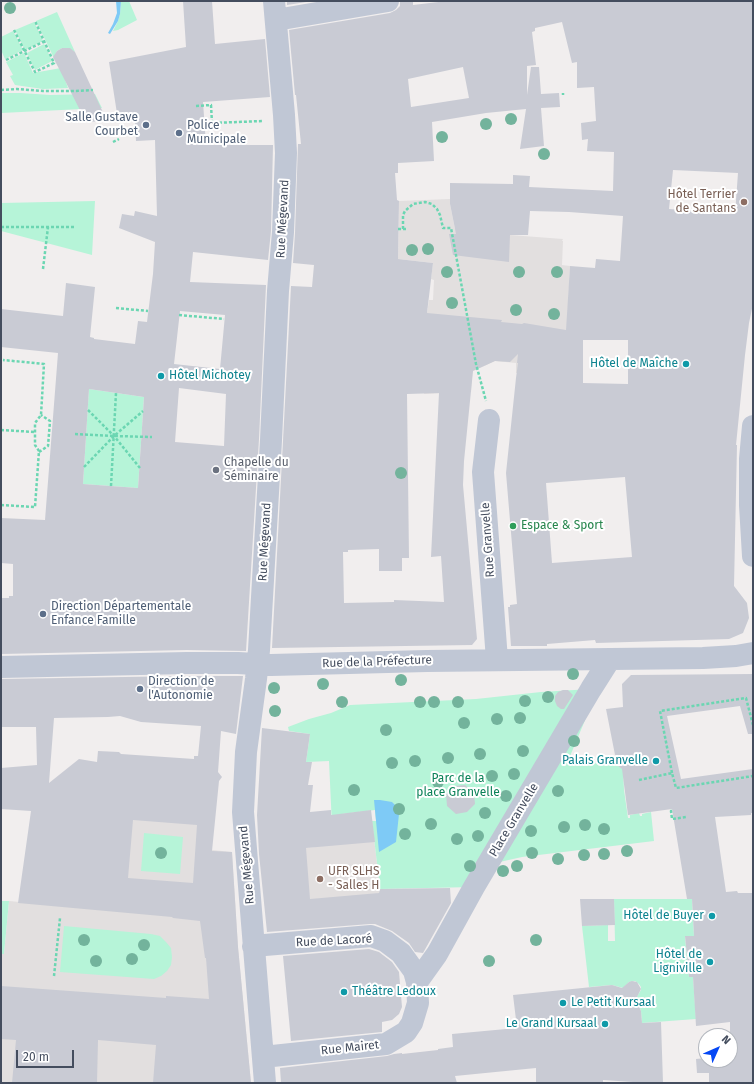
<!DOCTYPE html>
<html>
<head>
<meta charset="utf-8">
<style>
	body { margin:0 }
	#map { position:relative; width:754px; height:1084px; overflow:hidden; background:#f1eeee; font-family:"Fira Sans",sans-serif }
	canvas { display:block }
	.frame { position:absolute; inset:0; border:2px solid #444d5e; pointer-events:none }
	.north { position:absolute; left:698px; top:1028px; width:40px; height:40px; box-sizing:border-box; background:#fff; border:1px solid #b4b8bf; border-radius:50%; rotate:45deg; font-size:11px; font-weight:700; line-height:16px; text-align:center; color:#444d5e }
	.north::after { content:''; display:block; margin:auto; width:14px; height:18px; background:#0447f5; clip-path:polygon(50% 0,100% 100%,50% 72%,0 100%) }
	.scale { position:absolute; left:16px; top:1050px; width:58px; height:18px; box-sizing:border-box; border:2px solid #444d5e; border-top:0; padding-left:5px; font-size:12px; line-height:14px; white-space:nowrap; color:#444d5e; -webkit-text-stroke:3px #fff; paint-order:stroke }
</style>
</head>
<body>
<div id="map">
<canvas width="754" height="1084"></canvas>
<div class="frame"></div>
<div class="north">N</div>
<div class="scale">20 m</div>
</div>
<script>
const c = document.querySelector('canvas').getContext('2d');
c.lineJoin = 'round';
function fill(path, color) { c.fillStyle = color; c.fill(path, 'evenodd'); }
const shape = rows => new Path2D(rows.map(r => 'M' + r).join(''));
function stroke(path, color, width, dash) { c.strokeStyle = color; c.lineWidth = width; c.lineCap = dash ? 'butt' : 'round'; c.setLineDash(dash || []); c.stroke(path); }
function drawText(font, color, halo, rows, align = 'center') {
  c.font = font + ' "Fira Sans",sans-serif'; c.lineWidth = 4; c.setLineDash([]); c.textBaseline = 'middle'; c.strokeStyle = halo; c.fillStyle = color; for (const [text, x, y, turn = 0] of rows) {
    c.save(); c.translate(x, y); c.rotate((+turn || 0) * Math.PI / 180); c.textAlign = isNaN(turn) ? turn : align; if (halo) c.strokeText(text, 0, 0); c.fillText(text, 0, 0); c.restore();
  }
}
const education = shape([
	[450,199,450,204,455,229,510,235,563,239,562,241,563,241,562,265,570,266,567,325,561,377,516,373,516,363,495,361,480,368,473,365,471,392,424,394,427,313,429,300,433,300,434,280,431,279,433,263,398,259,399,201],
	[191,809,212,850,232,852,238,947,251,1083,1,1083,1,954,4,954,9,901,30,903,73,829],
	[372,821,380,889,379,893,377,893,379,904,266,916,305,848,315,847,314,829]
]);
const green = shape([
	[121,1,129,1,137,20,118,30,113,31,118,21,120,14],
	[57,12,75,52,70,49,62,48,57,51,54,58,36,21],
	[34,22,43,41,25,50,15,30],
	[13,31,23,50,5,59,1,50,1,37],
	[44,44,52,61,35,70,27,53],
	[24,53,33,73,61,68,68,88,43,89,15,85,10,76,13,75,6,62],
	[1,93,21,93,50,95,95,94,102,108,1,113],
	[95,201,92,255,1,231,1,203],
	[89,389,144,397,138,488,83,484],
	[591,689,598,689,568,761,617,765,623,769,624,790,628,818,630,818,630,815,639,813,640,816,642,816,642,814,651,812,654,841,522,857,495,863,474,887,380,889,372,821,376,821,375,810,342,814,332,826,329,761,306,762,310,734,289,731,288,727,309,719,331,713,350,705,476,699,541,692],
	[144,833,183,837,180,874,141,871],
	[614,899,692,899,694,936,685,937,689,977,693,977,696,1019,642,1023,641,1011,636,998,641,990,641,987,639,984,635,981,629,982,623,988,612,985,589,987,582,926,608,925,608,941,615,941],
	[1,901,9,901,4,954,1,954],
	[64,926,151,934,160,936,166,942,171,948,172,957,171,965,167,971,161,976,154,979,60,972]
]);
const water = shape([
	[116,1,121,1,120,14,118,21,110,34,108,33,113,24,117,13],
	[374,800,380,800,392,802,396,806,399,814,396,842,379,852]
]);
const building = shape([
	[183,1,212,1,215,44,265,39,270,97,203,102,206,145,273,145,271,231,268,260,193,252,190,282,266,285,259,439,246,651,187,650,1,654,1,598,9,598,9,596,13,596,13,564,1,563,1,518,45,520,58,353,1,347,1,309,63,316,66,283,95,287,90,337,94,338,94,339,135,344,138,321,147,322,153,274,155,242,119,228,122,214,134,216,135,211,157,216,155,140,136,141,135,119,118,120,109,62,186,47],
	[180,311,225,315,220,369,174,364],
	[179,388,226,394,224,446,175,442],
	[89,389,144,397,138,488,83,484],
	[287,1,313,1,287,5],
	[400,1,413,1,413,5,447,1,753,1,753,304,749,323,745,355,736,445,737,445,734,586,747,603,749,618,743,633,729,639,596,643,595,640,547,644,547,646,511,646,508,607,510,607,510,605,517,604,506,473,516,378,518,363,517,363,518,354,510,362,495,361,473,371,464,461,463,485,477,639,472,645,272,648,283,441,291,286,312,287,314,265,293,263,295,233,298,144,301,144,296,95,295,95,289,30,390,13,396,10,400,6],
	[562,22,572,63,577,62,577,88,594,87,596,121,581,123,582,140,588,139,587,151,614,152,613,191,529,187,530,176,513,175,513,184,450,183,450,204,456,234,449,234,453,255,509,262,510,235,528,235,530,211,569,212,623,216,620,261,596,259,595,268,570,266,566,330,524,323,522,324,501,322,502,320,427,313,433,263,398,259,399,201,397,200,395,173,398,173,398,163,434,161,432,122,486,113,526,109,520,149,544,146,541,108,560,107,559,93,541,94,539,67,531,67,527,95,527,66,536,65,532,32,535,31,535,28],
	[463,67,469,98,411,107,408,79],
	[673,170,738,173,735,214,669,209],
	[583,340,628,340,628,384,583,383],
	[439,393,431,557,441,556,444,602,394,600,394,602,344,603,343,552,348,552,348,550,379,549,379,571,402,571,402,558,409,558,407,394],
	[625,477,632,557,552,563,546,483],
	[62,48,70,48,75,52,107,121,86,122,53,57,57,51],
	[753,674,753,734,748,734,740,706,667,716,681,779,753,769,753,813,751,813,751,815,715,817,726,892,737,891,738,893,753,893,753,1083,709,1083,709,1073,697,1073,696,1059,706,1058,706,1060,730,1060,730,1022,696,1026,693,977,689,977,685,936,694,936,692,899,687,899,672,809,628,815,622,769,617,765,606,709,623,707,622,684,631,675],
	[187,676,243,676,236,734,221,731,218,772,222,777,219,781,212,851,232,852,238,947,251,1083,153,1083,156,1045,98,1040,97,1083,12,1083,16,1040,1,1039,1,986,166,998,166,996,209,999,206,958,205,958,200,921,173,918,172,917,18,903,31,811,1,809,1,768,37,765,36,727,1,727,1,679],
	[120,716,141,722,201,726,198,756,194,756,194,759,121,754,119,752,98,751,97,762,79,759,49,783,54,718,108,717],
	[133,820,197,825,193,883,128,878],
	[563,690,568,690,573,695,564,709,561,709,557,706,555,701,555,696,558,692],
	[262,728,310,734,306,762,312,762,308,785,313,785,310,812,331,810,331,815,371,810,375,842,306,848,310,899,379,893,380,889,450,888,451,903,423,953,415,952,409,943,392,931,375,924,370,924,267,932,259,854,257,815],
	[465,785,474,793,475,804,467,812,456,814,447,806,446,794,455,786],
	[580,899,614,899,615,925,582,926],
	[369,949,379,952,392,962,399,972,402,1007,399,1014,392,1020,382,1022,382,1032,291,1041,283,956],
	[632,981,637,982,641,989,636,999,641,1011,642,1023,661,1022,663,1083,648,1083,603,1080,603,1083,536,1083,536,1068,455,1076,457,1083,281,1083,280,1068,387,1056,394,1054,402,1053,402,1054,438,1050,438,1049,453,1047,452,1034,517,1028,513,995,612,985,622,988,629,982]
]);
const path = shape([
	[14,30,35,72,54,63,35,21],
	[6,60,45,41],
	[1,90,17,89,43,91,76,91,93,90],
	[563,93,563,95],
	[196,106,211,105,212,123,263,121],
	[113,142,119,139],
	[1,227,76,227],
	[398,229,406,229],
	[403,229,403,215,405,211,413,204,425,202,432,204,437,209,440,215,443,228,451,228,476,364,486,401],
	[43,269,48,227],
	[116,308,148,311],
	[179,315,224,319],
	[88,410,114,436,140,468],
	[1,430,35,432],
	[75,434,114,436,152,437],
	[39,452,48,446,50,421,41,415],
	[84,467,114,436,143,411],
	[111,486,116,393],
	[1,505,35,507,39,451,35,445,35,423,41,415,44,364,3,360],
	[672,773,660,711,746,698,753,725],
	[639,780,672,773,676,788,753,776],
	[672,811,671,811,672,819,686,817],
	[54,976,60,918]
]);
const minor = shape([
	[276,20,388,1],
	[489,420,483,472,497,660],
	[753,426,750,459,750,505,753,556],
	[1,667,187,663,238,663,271,665,427,661,703,658,736,656,753,653],
	[253,946,371,936,385,941,401,953,414,971,417,982,418,1003,412,1023,406,1032,386,1044,263,1057],
	[417,982,437,954,474,887,591,689,610,659],
	[265,1083,243,812,246,752,256,679,259,650,271,440,278,291,283,232,286,153,284,115,274,1]
]);
const trees = [
	[10,8],
	[511,119],
	[486,124],
	[442,137],
	[544,154],
	[428,249],
	[412,250],
	[447,272],
	[519,272],
	[557,272],
	[452,303],
	[516,310],
	[554,314],
	[401,473],
	[573,674],
	[401,680],
	[323,684],
	[274,688],
	[548,697],
	[525,701],
	[342,702],
	[420,702],
	[434,702],
	[458,702],
	[275,711],
	[520,718],
	[497,719],
	[464,723],
	[386,730],
	[574,741],
	[523,751],
	[480,754],
	[448,758],
	[415,761],
	[392,763],
	[514,774],
	[492,776],
	[438,782],
	[354,790],
	[558,791],
	[506,796],
	[399,809],
	[485,813],
	[431,824],
	[585,825],
	[564,827],
	[604,829],
	[531,831],
	[405,834],
	[478,836],
	[457,839],
	[627,851],
	[161,853],
	[532,853],
	[604,854],
	[584,855],
	[558,859],
	[470,866],
	[517,866],
	[503,871],
	[84,940],
	[536,940],
	[144,945],
	[132,959],
	[96,961],
	[489,961]
];
const markers = [
	[146,125,4,"#5c6f8a"],
	[179,133,4,"#5c6f8a"],
	[744,202,4,"#8d6e63"],
	[686,364,4,"#0f9aa8"],
	[161,376,4,"#0f9aa8"],
	[216,470,4,"#6b7280"],
	[513,526,4,"#2e9e5b"],
	[43,614,4,"#5c6f8a"],
	[140,689,4,"#5c6f8a"],
	[656,761,4,"#0f9aa8"],
	[320,879,4,"#8d6e63"],
	[712,916,4,"#0f9aa8"],
	[710,962,4,"#0f9aa8"],
	[344,992,4,"#0f9aa8"],
	[563,1003,4,"#0f9aa8"],
	[605,1024,4,"#0f9aa8"]
];
const serviceNames = [
	["Salle Gustave",138,118,"right"],
	["Courbet",138,132,"right"],
	["Police",187,126],
	["Municipale",187,140],
	["Direction Départementale",51,607],
	["Enfance Famille",51,621],
	["Direction de",148,682],
	["l'Autonomie",148,696]
];
const educationNames = [
	["Hôtel Terrier",736,195],
	["de Santans",736,209],
	["UFR SLHS",328,872,"left"],
	["- Salles H",328,886,"left"]
];
const streetNames = [
	["Rue Mégevand",283,219,-87],
	["Rue Granvelle",488,540,-94],
	["Rue Mégevand",265,542,-87],
	["Rue de la Préfecture",377,662,-2],
	["Place Granvelle",514,820,-59],
	["Rue Mégevand",247,865,-95],
	["Rue de Lacoré",334,941,-3],
	["Rue Mairet",350,1048,-6]
];
const cultureNames = [
	["Hôtel de Maîche",678,364],
	["Hôtel Michotey",169,376,"left"],
	["Palais Granvelle",648,761],
	["Hôtel de Buyer",704,916],
	["Hôtel de",702,955],
	["Ligniville",702,969],
	["Théâtre Ledoux",352,992,"left"],
	["Le Petit Kursaal",571,1003,"left"],
	["Le Grand Kursaal",597,1024]
];
const worshipNames = [
	["Chapelle du",224,463],
	["Séminaire",224,477]
];
const leisureNames = [
	["Espace & Sport",521,526]
];
const parkNames = [
	["Parc de la",458,779],
	["place Granvelle",458,793]
];
fill(education, '#e2dfdf');
fill(green, '#b6f4d8');
fill(water, '#7ecaf6');
fill(building, '#c9cbd4');
stroke(path, '#6bd6b2', 2.5, [3, 2]);
stroke(minor, '#c0c7d5', 22);
c.fillStyle = '#73b39c';
for (const [x, y] of trees) { c.beginPath(); c.arc(x, y, 6, 0, 2 * Math.PI); c.fill(); }
for (const [x, y, r, color] of markers) { const dot = new Path2D(); dot.arc(x, y, r, 0, 2 * Math.PI); c.fillStyle = color; c.fill(dot); stroke(dot, '#fff', 1.5); }
drawText('12px', '#4e5e75', '#fff', serviceNames, 'left');
drawText('12px', '#785e54', '#fff', educationNames, 'right');
drawText('12px', '#444d5e', '#fff', streetNames);
drawText('12px', '#0d838f', '#fff', cultureNames, 'right');
drawText('12px', '#5b616d', '#fff', worshipNames, 'left');
drawText('12px', '#27864d', '#fff', leisureNames, 'left');
drawText('12px', '#0c8259', '#fff', parkNames);
</script>
</body>
</html>
